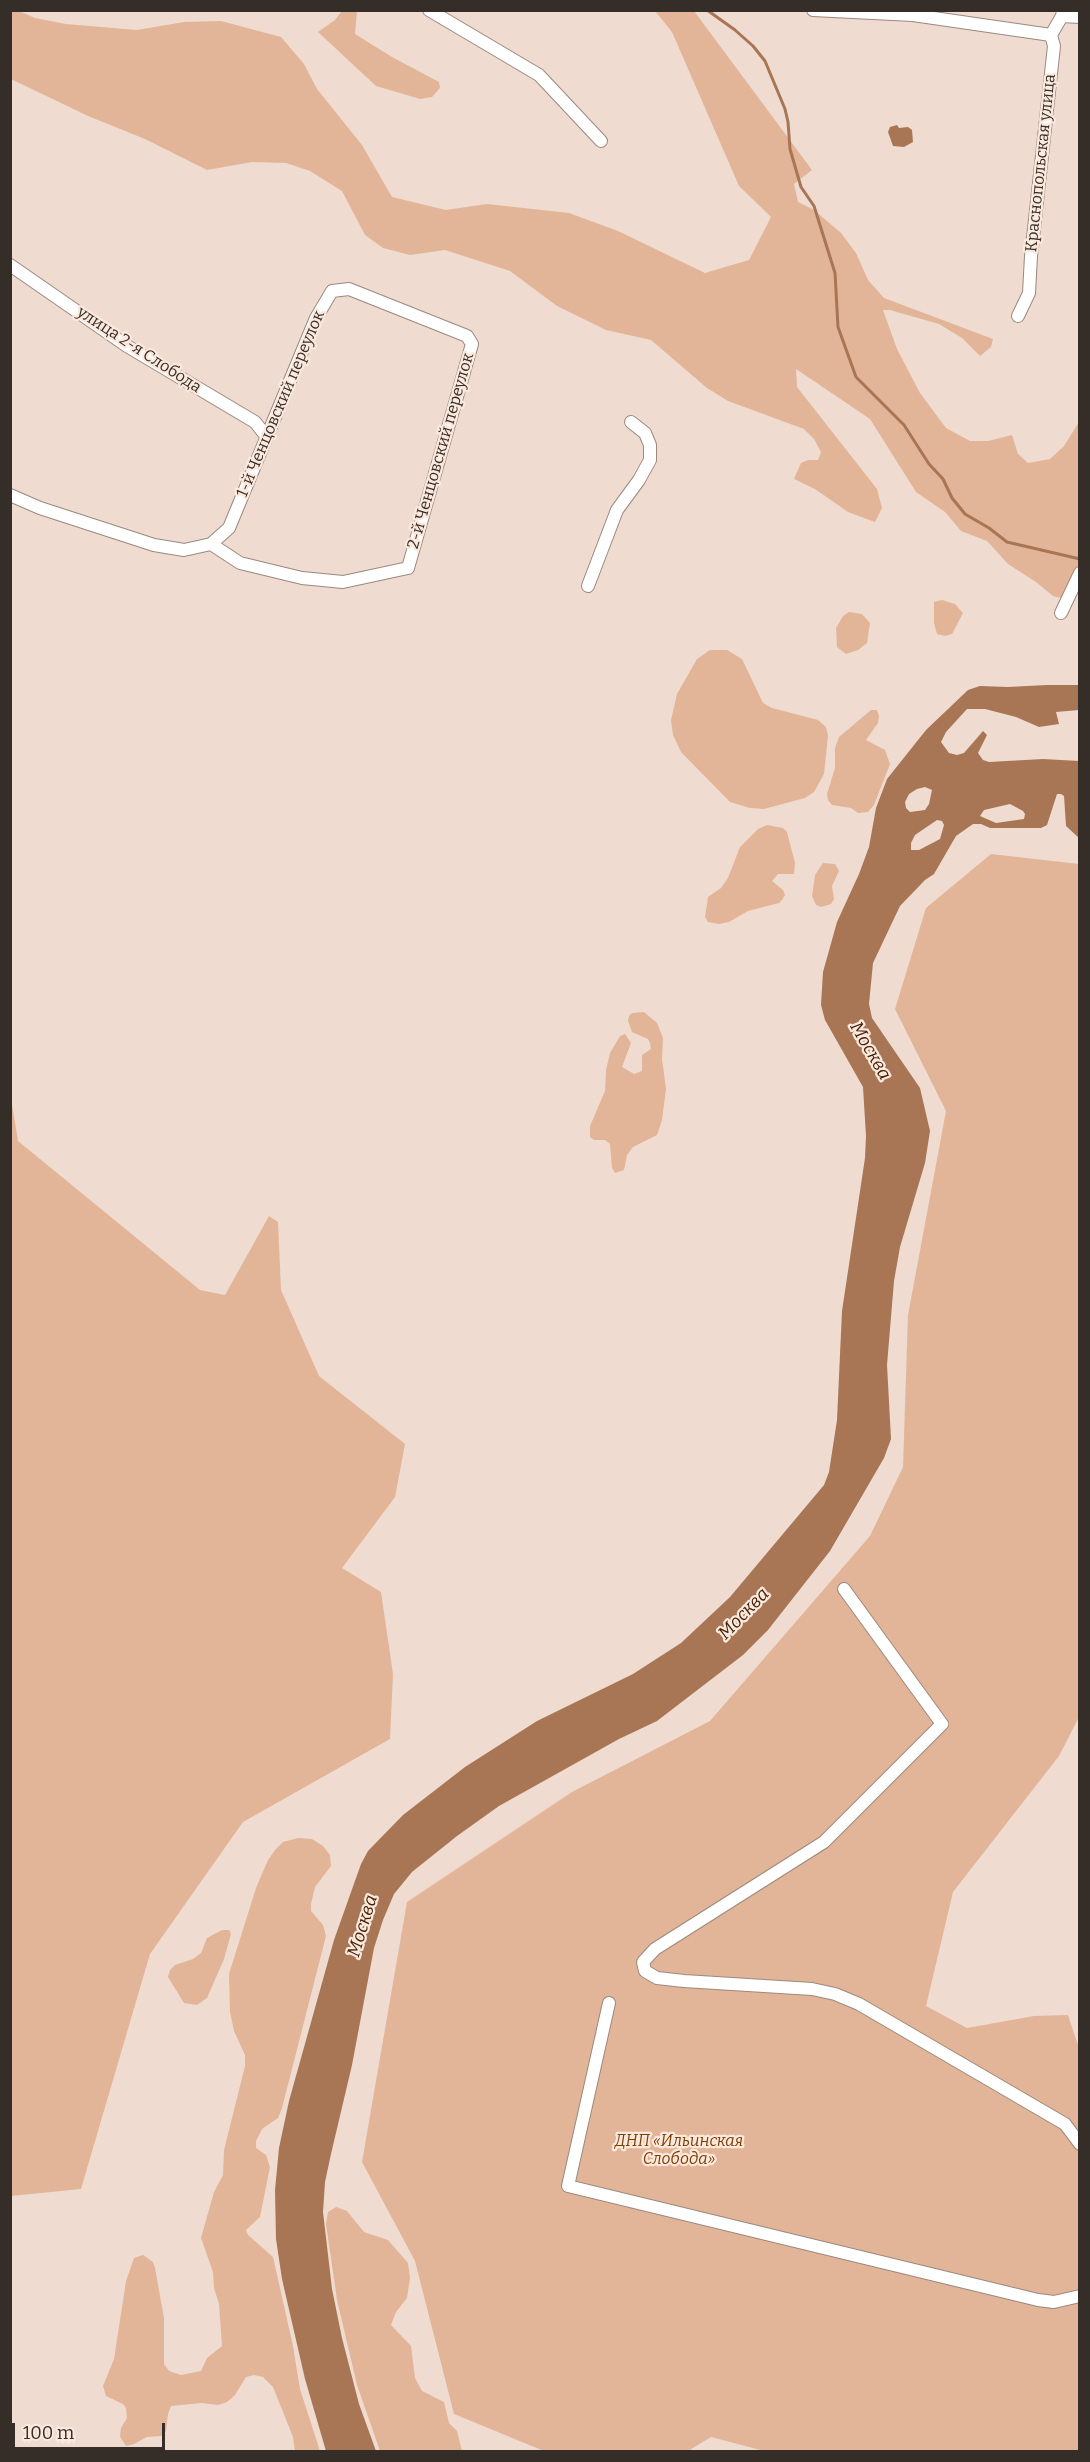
<!DOCTYPE html>
<html>
<head>
<meta charset="utf-8">
<style>
	body { margin:0 }
	#map { position:relative; width:1090px; height:2462px; overflow:hidden; background:#efdbd0; font-family:Bitter,serif }
	canvas { display:block }
	.frame { position:absolute; inset:0; border:12px solid #342d28; pointer-events:none }
	.scale { position:absolute; left:12px; top:2423px; width:153px; height:27px; box-sizing:border-box; border:3px solid #342d28; border-top:0; padding-left:8px; font-size:18px; line-height:21px; white-space:nowrap; color:#342d28; -webkit-text-stroke:4px #fce9dd; paint-order:stroke }
</style>
</head>
<body>
<div id="map">
<canvas width="1090" height="2462"></canvas>
<div class="frame"></div>
<div class="scale">100 m</div>
</div>
<script>
const c = document.querySelector('canvas').getContext('2d');
c.lineJoin = 'round';
function fill(path, color) { c.fillStyle = color; c.fill(path, 'evenodd'); }
const shape = rows => new Path2D(rows.map(r => 'M' + r).join(''));
function stroke(path, color, width, dash) { c.strokeStyle = color; c.lineWidth = width; c.lineCap = dash ? 'butt' : 'round'; c.setLineDash(dash || []); c.stroke(path); }
function drawText(font, color, halo, rows, align = 'center') {
  c.font = font + ' Bitter,serif'; c.lineWidth = 4.5; c.setLineDash([]); c.textBaseline = 'middle'; c.strokeStyle = halo; c.fillStyle = color; for (const [text, x, y, turn = 0] of rows) {
    c.save(); c.translate(x, y); c.rotate((+turn || 0) * Math.PI / 180); c.textAlign = isNaN(turn) ? turn : align; if (halo) c.strokeText(text, 0, 0); c.fillText(text, 0, 0); c.restore();
  }
}
const green = shape([
	[10,11,19,11,35,18,66,24,137,30,184,22,221,21,281,37,304,64,317,89,362,145,392,197,446,210,487,204,569,213,618,231,705,273,749,260,771,217,739,186,672,32,655,11,694,11,812,170,794,184,798,202,814,210,841,233,856,253,868,280,884,298,993,339,991,347,980,356,962,338,939,324,890,310,883,310,897,349,920,393,946,428,970,441,988,441,1012,435,1018,454,1028,463,1050,459,1064,446,1079,422,1079,589,1073,601,1053,596,1036,582,1008,564,987,541,961,531,945,512,916,492,870,419,796,369,797,387,877,489,882,508,875,522,848,512,815,489,794,479,801,463,808,460,818,460,821,452,814,439,804,429,728,401,707,388,651,340,606,330,557,306,510,271,445,250,410,255,383,248,365,235,342,191,310,171,286,163,252,162,207,170,145,139,88,116,11,79],
	[342,11,357,11,355,34,392,57,439,82,440,88,432,97,420,99,376,86,318,32,335,20],
	[942,600,955,604,963,613,952,634,945,636,937,634,934,623,934,602],
	[849,612,862,614,870,623,867,643,858,650,846,654,837,647,836,628,843,616],
	[710,650,727,650,742,659,763,703,772,708,818,720,826,727,828,736,824,774,814,792,805,798,764,809,750,808,730,802,681,752,673,735,671,720,677,694,697,659],
	[871,710,877,710,879,716,878,723,866,740,885,750,890,764,874,805,868,812,858,813,851,808,832,805,828,800,827,794,835,768,835,748,839,737],
	[767,825,783,828,787,832,795,863,794,874,778,874,772,881,783,890,785,895,782,900,779,903,748,911,729,922,719,924,708,922,705,917,708,897,721,888,728,878,740,847,758,829],
	[991,854,1079,864,1079,1717,1059,1756,953,1892,926,2006,967,2028,1034,2016,1068,2015,1080,2051,1079,2451,768,2452,711,2437,688,2451,544,2451,454,2414,415,2261,362,2162,407,1902,572,1792,710,1721,870,1536,903,1467,908,1315,946,1111,895,1009,926,908],
	[823,863,835,864,839,871,832,886,834,899,831,904,821,907,816,905,812,896,815,875],
	[644,1012,657,1023,663,1038,662,1059,666,1089,662,1120,657,1135,633,1147,627,1155,624,1170,615,1173,612,1168,610,1144,605,1140,594,1140,590,1137,590,1126,605,1091,606,1070,610,1053,620,1036,625,1034,631,1043,622,1067,634,1074,642,1071,642,1055,651,1049,650,1043,648,1039,632,1032,628,1021,629,1016,632,1013],
	[10,1092,18,1141,200,1290,225,1295,269,1216,278,1222,281,1290,319,1376,405,1444,395,1497,342,1568,381,1592,393,1674,390,1739,243,1822,150,1954,81,2189,11,2196],
	[298,1838,312,1839,323,1846,330,1855,331,1866,315,1887,311,1904,311,1911,323,1925,326,1936,282,2108,278,2118,262,2129,256,2141,256,2148,266,2155,270,2167,260,2217,246,2230,248,2235,273,2257,293,2346,300,2389,320,2451,295,2451,293,2437,273,2387,263,2377,254,2375,246,2377,235,2395,227,2402,218,2405,202,2403,171,2406,168,2414,166,2431,161,2436,147,2437,134,2444,126,2446,120,2437,121,2428,127,2418,126,2408,123,2404,106,2396,103,2386,114,2359,126,2281,134,2258,143,2255,153,2262,155,2268,164,2318,164,2364,169,2371,181,2375,201,2371,207,2358,222,2346,219,2304,214,2288,213,2272,201,2238,214,2192,223,2175,224,2150,245,2066,245,2055,234,2031,230,2012,229,1974,256,1888,268,1860,275,1850,283,1842],
	[222,1930,229,1930,231,1934,224,1959,207,1998,197,2005,184,2003,168,1977,170,1970,175,1965,193,1959,201,1953,207,1938],
	[336,2207,347,2211,364,2232,388,2240,408,2263,410,2278,407,2298,396,2312,391,2325,411,2346,415,2378,422,2391,444,2402,449,2423,457,2431,462,2451,380,2451,357,2385,337,2300,326,2224,328,2212]
]);
const water = shape([
	[897,125,899,128,908,127,912,130,913,142,904,147,893,146,888,132,890,127],
	[1047,685,1079,685,1079,710,1056,712,1059,724,1039,727,1016,717,985,709,967,709,946,732,941,742,949,753,957,755,964,753,983,731,987,735,978,753,983,760,989,762,1043,759,1079,761,1079,838,1066,826,1064,796,1061,794,1057,794,1047,825,1041,828,990,828,981,824,973,824,956,836,934,874,925,880,900,906,873,963,869,1004,872,1018,920,1088,930,1131,925,1163,900,1247,894,1281,887,1365,891,1439,884,1458,830,1551,768,1630,743,1655,657,1721,619,1739,499,1806,457,1836,412,1872,394,1894,383,1920,374,1948,352,2065,331,2154,325,2182,323,2212,332,2289,342,2338,359,2404,376,2451,326,2451,305,2379,282,2279,276,2239,275,2190,279,2148,289,2101,334,1940,361,1864,368,1851,403,1815,465,1767,537,1721,633,1674,681,1643,730,1597,824,1485,829,1472,837,1420,842,1311,865,1158,866,1136,863,1087,825,1020,821,1005,823,972,837,922,859,874,869,847,876,808,887,779,926,730,968,690,980,686,1008,687],
	[925,787,932,790,929,804,925,810,910,812,906,808,905,802,909,794,917,789],
	[1010,804,1023,811,1025,814,1024,819,996,823,980,816,984,810],
	[937,820,942,821,944,825,940,839,919,850,911,850,911,843,915,835]
]);
const stream = shape([
	[707,10,735,30,753,46,765,61,785,109,788,122,790,149,801,187,814,206,835,273,838,327,856,377,904,425,929,464,943,479,952,498,965,514,989,528,1007,542,1080,559]
]);
const minor = shape([
	[429,10,539,75,601,141],
	[813,10,913,15,1051,35],
	[1062,16,1080,17],
	[10,265,127,346,255,422,266,436],
	[1018,316,1029,293,1031,256,1054,46,1051,35,1062,16,1063,10],
	[10,495,40,508,154,545,184,550,211,544,229,528,316,318,332,291,349,289,467,336,472,344,408,568,343,582,302,578,240,563,211,544],
	[588,586,617,510,639,480,650,460,650,445,645,433,631,422],
	[1061,613,1080,573],
	[844,1589,942,1724,824,1842,655,1949,643,1962,645,1971,657,1978,684,1981,812,1989,835,1994,859,2004,1065,2124,1080,2144],
	[609,2003,568,2186,1038,2300,1054,2302,1080,2296]
]);
const streetNames = [
	["Краснопольская улица",1041,163,-84],
	["улица 2-я Слобода",139,350,33],
	["1-й Ченцовский переулок",281,404,-67],
	["2-й Ченцовский переулок",441,451,-74]
];
const parkNames = [
	["ДНП «Ильинская",679,2142],
	["Слобода»",679,2160]
];
const waterNames = [
	["Москва",870,1051,60],
	["Москва",744,1614,-46],
	["Москва",363,1926,-73]
];
fill(green, '#e3b598');
fill(water, '#a87655');
stroke(stream, '#a87655', 3);
stroke(minor, '#9b897f', 14);
stroke(minor, '#fff', 12);
drawText('16px', '#342d28', '#fce9dd', streetNames);
drawText('italic 16px', '#7f3e03', '#fce9dd', parkNames);
drawText('italic 18px', '#452208', '#fce9dd', waterNames);
</script>
</body>
</html>
